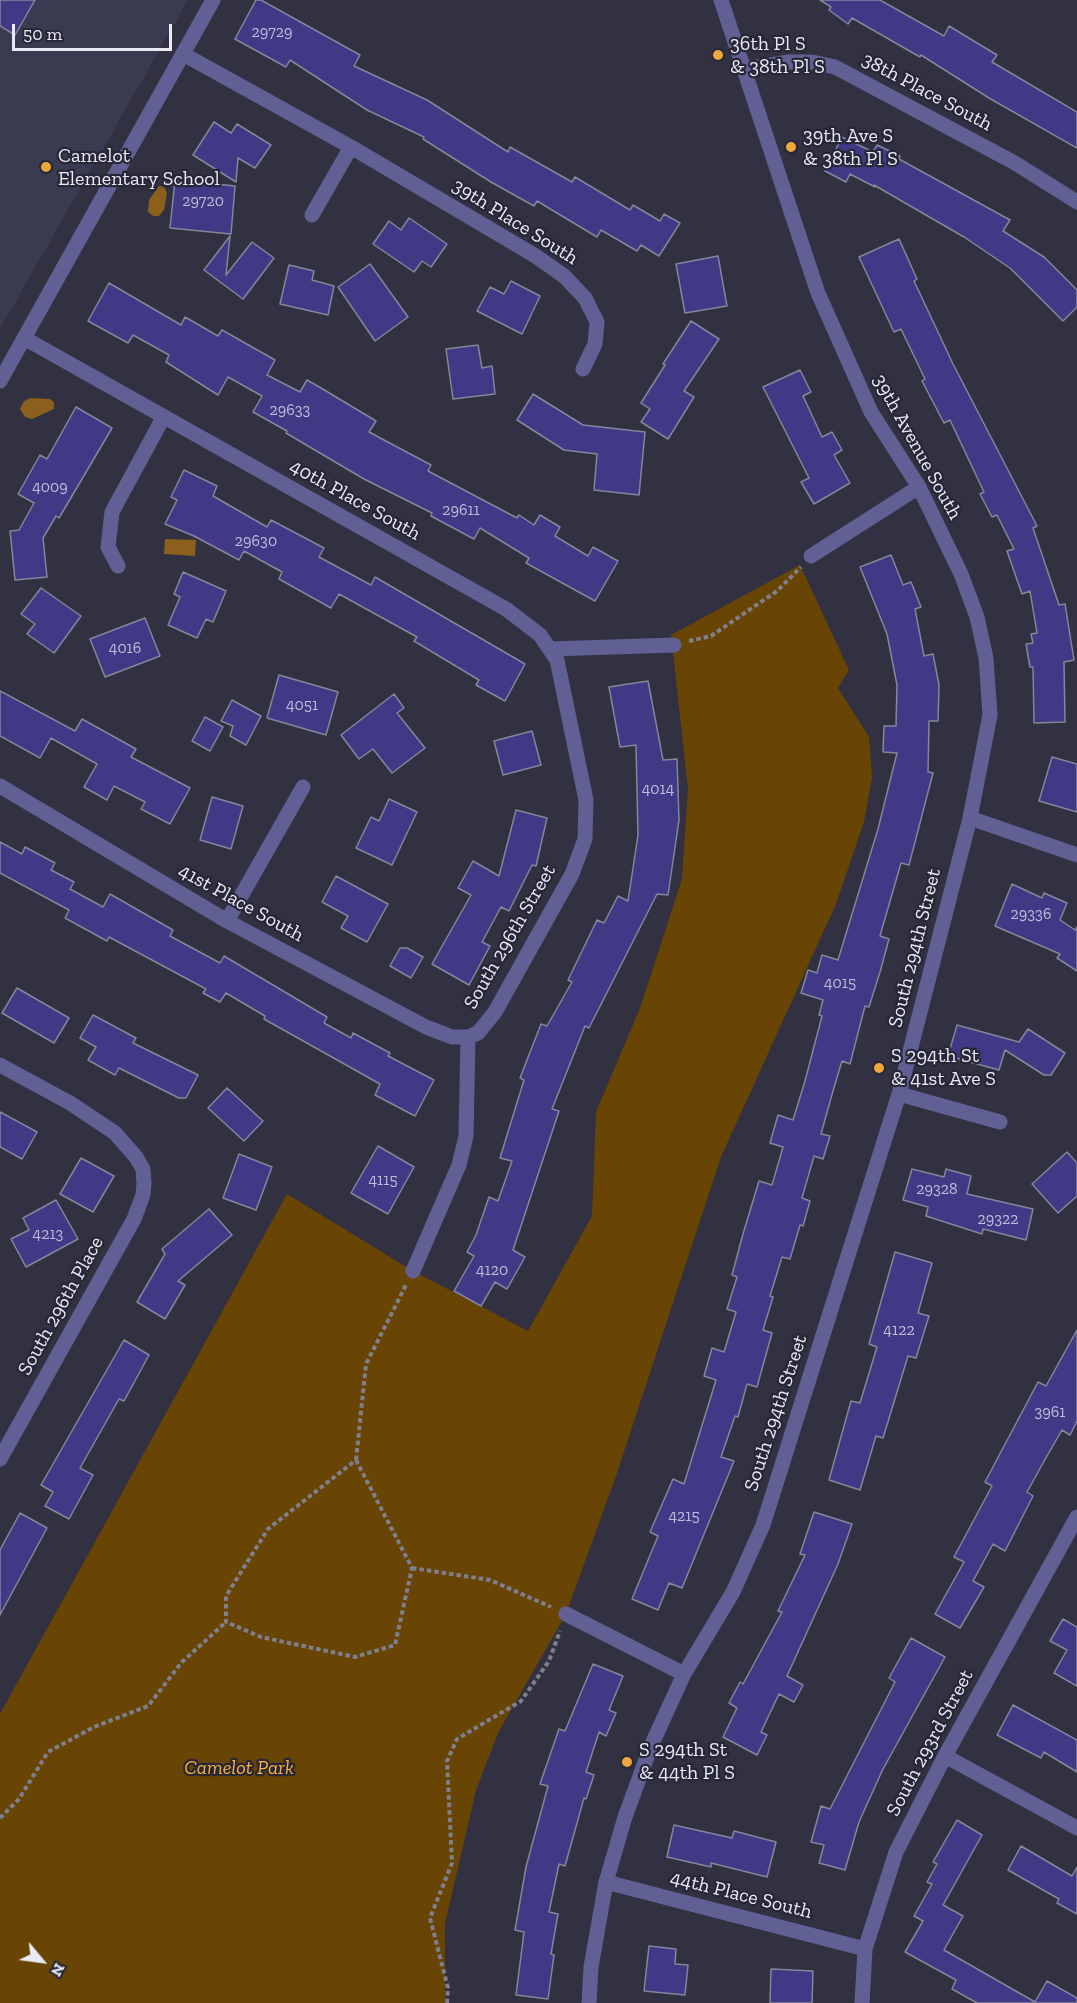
<!DOCTYPE html>
<html>
<head>
<meta charset="utf-8">
<style>
	body { margin:0 }
	#map { position:relative; width:1077px; height:2003px; overflow:hidden; background:#313142; font-family:"Zilla Slab",serif }
	canvas { display:block }
	.north { position:absolute; left:12px; top:1931px; width:60px; height:60px; -webkit-text-stroke:4px #272738; paint-order:stroke; rotate:119deg; font-size:16px; font-weight:700; line-height:24px; text-align:center; color:#e9eaf5 }
	.north::after { content:''; display:block; margin:auto; width:21px; height:27px; background:#e9eaf5; clip-path:polygon(50% 0,100% 100%,50% 72%,0 100%) }
	.scale { position:absolute; left:12px; top:24px; width:160px; height:27px; box-sizing:border-box; border:3px solid #e9eaf5; border-top:0; padding-left:8px; font-size:18px; line-height:21px; white-space:nowrap; color:#e9eaf5; -webkit-text-stroke:4px #272738; paint-order:stroke }
</style>
</head>
<body>
<div id="map">
<canvas width="1077" height="2003"></canvas>
<div class="north">N</div>
<div class="scale">50 m</div>
</div>
<script>
const c = document.querySelector('canvas').getContext('2d');
c.lineJoin = 'round';
function fill(path, color) { c.fillStyle = color; c.fill(path, 'evenodd'); }
const shape = rows => new Path2D(rows.map(r => 'M' + r).join(''));
function stroke(path, color, width, dash) { c.strokeStyle = color; c.lineWidth = width; c.lineCap = dash ? 'butt' : 'round'; c.setLineDash(dash || []); c.stroke(path); }
function drawText(font, color, halo, rows, align = 'center') {
  c.font = font + ' "Zilla Slab",serif'; c.lineWidth = 4.5; c.setLineDash([]); c.textBaseline = 'middle'; c.strokeStyle = halo; c.fillStyle = color; for (const [text, x, y, turn = 0] of rows) {
    c.save(); c.translate(x, y); c.rotate((+turn || 0) * Math.PI / 180); c.textAlign = isNaN(turn) ? turn : align; if (halo) c.strokeText(text, 0, 0); c.fillText(text, 0, 0); c.restore();
  }
}
const built = shape([
	[0,0,188,0,0,329]
]);
const green = shape([
	[800,565,849,670,838,688,869,737,872,777,864,822,836,904,721,1157,616,1476,566,1614,499,1731,476,1790,445,1924,445,2003,0,2003,0,1714,287,1194,413,1271,528,1331,592,1216,596,1112,640,1008,682,879,688,789,671,635]
]);
const water = shape([
	[159,186,164,187,167,193,164,210,159,216,153,216,148,212,149,200],
	[31,398,50,399,54,402,54,409,32,419,25,417,20,409,24,401],
	[165,539,196,540,195,556,164,554]
]);
const building = shape([
	[0,0,35,0,15,35,0,26,0,0],
	[256,0,261,0,360,55,354,66,427,100,508,152,510,147,572,182,575,177,630,210,633,205,660,221,664,214,680,223,659,256,641,245,637,251,601,230,597,237,537,201,534,206,491,182,423,139,424,137,367,110,290,60,286,67,235,39,256,0],
	[820,0,880,0,944,36,949,26,997,55,992,62,1077,112,1077,148,989,98,921,55,920,57,852,18,848,24,829,10,831,7,820,0],
	[214,122,231,133,237,124,271,145,255,168,238,158,236,182,193,155,214,122],
	[842,137,873,152,877,145,900,156,899,159,1010,220,1003,231,1044,257,1077,290,1077,307,1063,321,1010,268,964,237,874,185,875,187,850,174,846,182,825,171,842,137],
	[175,180,235,186,231,234,170,228,175,180],
	[409,218,447,244,431,267,422,261,414,272,373,244,389,221,401,230,409,218],
	[230,236,226,275,252,242,274,258,243,299,204,270,230,236],
	[899,239,917,279,914,281,953,364,1037,526,1033,528,1059,605,1065,604,1074,660,1064,662,1065,722,1034,723,1033,667,1030,667,1026,644,1033,643,1031,634,1037,633,1030,591,1022,594,1007,551,1014,549,997,515,992,517,980,494,984,492,950,420,944,423,922,381,925,379,901,329,894,332,859,257,899,239],
	[718,256,727,306,685,313,676,264,718,256],
	[370,264,408,317,375,341,338,287,370,264],
	[289,265,314,271,312,280,334,286,328,315,280,304,289,265],
	[511,281,540,296,522,334,477,311,490,287,504,294,511,281],
	[109,283,181,325,185,317,218,336,222,330,275,360,267,375,300,392,307,380,321,388,376,421,369,432,431,465,428,471,517,518,519,515,534,525,540,515,560,527,555,536,588,556,593,547,618,561,595,601,526,563,529,558,480,528,474,539,431,516,432,513,364,479,286,433,287,431,253,412,262,396,228,377,218,395,166,362,169,355,133,335,128,343,88,321,109,283],
	[691,321,719,339,684,391,694,397,668,439,641,422,650,409,641,403,665,365,663,364,691,321],
	[478,345,482,368,492,366,495,394,453,399,446,349,478,345],
	[800,370,811,392,803,396,822,437,832,432,842,450,834,455,850,483,814,504,801,482,809,478,763,387,800,370],
	[533,394,583,425,645,432,639,495,594,490,597,454,564,450,517,420,533,394],
	[76,407,112,428,59,518,56,516,43,538,47,577,15,580,10,531,19,530,34,503,18,494,40,455,47,459,76,407],
	[184,470,217,486,213,496,267,527,271,520,324,548,319,557,371,585,375,577,525,664,505,701,476,685,479,680,414,641,417,637,339,594,331,608,279,579,282,572,244,551,239,560,194,536,165,524,177,500,171,497,184,470],
	[891,555,903,585,911,582,921,607,915,609,924,656,933,654,939,685,938,721,929,721,928,772,933,773,909,865,901,863,880,936,889,939,880,972,869,1007,865,1006,850,1064,842,1061,833,1091,821,1134,830,1136,823,1159,814,1156,802,1198,810,1201,803,1226,800,1225,790,1259,782,1257,770,1296,773,1297,763,1330,772,1333,757,1387,747,1384,738,1417,735,1416,721,1457,734,1461,682,1588,669,1583,658,1610,632,1599,658,1536,650,1532,673,1479,684,1484,716,1380,704,1376,712,1348,724,1352,736,1312,727,1309,737,1277,732,1275,743,1234,759,1181,772,1185,783,1147,770,1143,778,1115,793,1120,805,1081,822,1016,819,1015,823,1000,801,993,808,970,817,973,822,955,838,960,878,829,897,753,883,752,884,726,896,726,897,685,887,634,860,567,891,555],
	[183,572,226,591,213,622,206,619,197,638,168,625,180,597,174,594,183,572],
	[41,588,81,616,54,653,27,634,35,624,21,614,41,588],
	[145,618,160,656,105,677,90,639,145,618],
	[279,675,338,692,326,735,267,718,279,675],
	[648,681,663,760,677,759,679,820,668,895,657,894,589,1028,585,1026,552,1109,559,1111,513,1250,525,1257,507,1289,495,1282,481,1306,454,1291,474,1256,467,1252,476,1235,489,1197,498,1201,512,1161,500,1158,524,1080,520,1078,541,1024,547,1026,572,982,568,980,597,920,604,923,618,896,628,901,638,835,636,745,620,747,609,687,648,681],
	[0,691,75,731,82,719,136,749,131,757,190,788,170,824,141,809,145,802,114,786,107,800,84,787,97,764,51,738,40,758,0,736,0,691],
	[394,694,404,708,397,713,425,748,392,773,373,749,359,759,341,735,394,694],
	[232,700,261,716,246,745,230,736,233,726,221,721,232,700],
	[205,717,223,727,210,751,192,741,205,717],
	[532,731,541,765,503,775,494,741,532,731],
	[1052,757,1077,764,1077,812,1039,801,1052,757],
	[212,797,243,806,231,849,200,840,212,797],
	[389,799,417,812,392,865,356,848,371,817,379,821,389,799],
	[516,810,547,818,536,866,532,865,509,911,501,907,482,942,490,946,469,985,432,964,471,895,458,888,473,861,499,876,516,810],
	[0,842,22,854,25,847,55,863,51,870,74,882,70,889,103,907,110,894,173,930,170,936,220,963,224,956,327,1017,324,1023,351,1038,353,1033,390,1053,388,1056,434,1080,415,1116,375,1095,380,1084,264,1019,265,1016,226,993,220,1002,203,993,206,989,109,937,107,941,65,918,69,910,0,873,0,842],
	[336,876,388,904,367,942,341,928,348,916,322,902,336,876],
	[1012,884,1042,898,1044,893,1067,903,1060,920,1075,930,1077,927,1077,971,1057,958,1060,954,995,926,1012,884],
	[400,948,407,948,423,957,411,978,390,966,400,948],
	[17,988,69,1018,54,1043,2,1013,17,988],
	[93,1015,136,1038,133,1043,198,1075,186,1098,179,1098,119,1068,115,1075,88,1060,96,1047,80,1038,93,1015],
	[957,1025,1019,1042,1028,1029,1065,1053,1051,1075,1044,1075,1005,1050,999,1070,948,1056,957,1025],
	[227,1088,263,1121,244,1141,208,1108,227,1088],
	[0,1112,37,1132,22,1159,0,1147,0,1112],
	[378,1146,414,1167,388,1214,351,1193,378,1146],
	[1067,1152,1077,1163,1077,1196,1058,1213,1032,1184,1067,1152],
	[239,1154,272,1167,256,1210,223,1198,239,1154],
	[81,1158,114,1176,93,1212,60,1194,81,1158],
	[912,1169,944,1177,946,1169,971,1176,967,1194,1033,1209,1026,1240,983,1229,982,1234,926,1216,928,1207,903,1200,912,1169],
	[56,1200,78,1239,26,1267,11,1239,29,1230,23,1218,56,1200],
	[209,1209,232,1235,178,1281,185,1285,165,1319,137,1302,165,1254,162,1249,209,1209],
	[895,1252,932,1263,918,1313,929,1316,916,1358,908,1356,883,1438,876,1436,860,1490,829,1480,851,1401,860,1403,877,1347,869,1344,895,1252],
	[1077,1330,1077,1421,1070,1435,1062,1430,1047,1456,1027,1492,1033,1496,1005,1551,993,1544,973,1581,984,1587,960,1628,935,1614,964,1562,954,1557,992,1486,985,1482,1038,1382,1046,1386,1077,1330],
	[124,1340,149,1355,124,1401,119,1399,80,1468,93,1475,69,1519,45,1506,53,1492,41,1485,124,1340],
	[814,1512,852,1524,838,1564,787,1676,803,1685,794,1702,779,1694,761,1732,767,1735,757,1755,723,1737,737,1708,729,1703,740,1682,743,1684,782,1612,778,1611,805,1555,800,1554,814,1512],
	[20,1513,47,1528,0,1615,0,1550,20,1513],
	[1063,1619,1077,1627,1077,1686,1054,1673,1067,1650,1050,1641,1063,1619],
	[911,1638,945,1657,883,1769,859,1822,845,1870,819,1863,824,1845,811,1842,821,1806,830,1809,895,1682,889,1678,911,1638],
	[593,1664,623,1676,609,1710,616,1713,606,1736,599,1732,586,1772,594,1775,586,1799,584,1798,565,1866,559,1864,549,1912,558,1914,551,1954,554,1955,548,1999,516,1995,524,1932,515,1930,526,1867,548,1786,540,1784,559,1729,565,1731,593,1664],
	[1013,1705,1077,1740,1077,1772,1044,1752,1041,1758,997,1735,1013,1705],
	[957,1820,982,1835,943,1905,963,1916,944,1950,1035,2002,1047,1981,1077,1998,1077,2003,977,2003,952,1989,956,1980,905,1952,923,1921,914,1916,932,1884,927,1882,937,1864,933,1862,957,1820],
	[674,1825,732,1838,734,1831,776,1842,767,1877,711,1863,711,1867,667,1857,674,1825],
	[1021,1846,1072,1876,1077,1867,1077,1914,1057,1903,1059,1899,1008,1870,1021,1846],
	[649,1946,676,1949,675,1964,688,1965,685,1995,644,1991,649,1946],
	[771,1969,813,1971,812,2003,770,2003,771,1969]
]);
const path = shape([
	[689,641,711,636,777,591,801,567],
	[356,1460,412,1568,395,1645,355,1657,261,1637,226,1622,226,1596,268,1529,356,1460],
	[356,1460,366,1364,406,1285],
	[412,1568,490,1580,551,1607],
	[0,1818,19,1799,48,1752,94,1727,148,1706,182,1662,226,1622],
	[447,2003,448,1988,430,1918,452,1863,447,1761,457,1739,521,1701,549,1661,560,1631]
]);
const minor = shape([
	[183,54,351,147,534,255,564,276,585,298,597,322,595,344,583,369],
	[745,69,789,62,812,62,835,67,1015,163,1077,202],
	[312,215,351,147],
	[24,338,506,609,540,635,557,660,586,800,585,839,572,874,495,1012,478,1033,468,1037,466,1136,459,1165,413,1271],
	[811,556,919,487],
	[118,566,108,547,112,512,163,418],
	[551,649,674,645],
	[0,786,227,921,426,1027,452,1037,468,1037],
	[970,818,1077,855],
	[227,921,303,787],
	[0,1065,70,1103,115,1133,136,1157,143,1169,144,1183,143,1195,134,1219,0,1459],
	[899,1094,1000,1122],
	[566,1614,684,1674],
	[945,1756,1077,1828],
	[606,1882,865,1949],
	[589,2003,591,1967,606,1882,625,1817,651,1746,684,1674,733,1592,763,1525,899,1094,970,818,990,715,986,658,977,617,961,574,919,487,871,412,818,293,721,0],
	[862,2003,865,1949,896,1852,945,1756,1077,1517]
]);
const tertiary = shape([
	[0,381,213,0]
]);
const markers = [
	[718,55,6,"#eea83c"],
	[791,147,6,"#eea83c"],
	[46,167,6,"#eea83c"],
	[879,1068,6,"#eea83c"],
	[627,1762,6,"#eea83c"]
];
const numberNames = [
	["29729",272,32],
	["29720",203,201],
	["29633",290,410],
	["4009",50,487],
	["29611",461,510],
	["29630",256,541],
	["4016",125,648],
	["4051",302,705],
	["4014",658,789],
	["29336",1031,914],
	["4015",840,983],
	["4115",383,1180],
	["29328",937,1189],
	["29322",998,1219],
	["4213",48,1234],
	["4120",492,1270],
	["4122",899,1330],
	["3961",1050,1412],
	["4215",684,1516]
];
const poiNames = [
	["36th Pl S",730,44],
	["& 38th Pl S",730,67],
	["39th Ave S",803,136],
	["& 38th Pl S",803,159],
	["Camelot",58,156],
	["Elementary School",58,179],
	["S 294th St",891,1056],
	["& 41st Ave S",891,1079],
	["S 294th St",639,1750],
	["& 44th Pl S",639,1773]
];
const streetNames = [
	["38th Place South",927,92,28],
	["39th Place South",515,222,32],
	["39th Avenue South",917,447,61],
	["40th Place South",355,500,29],
	["41st Place South",241,903,29],
	["South 296th Street",510,937,-60],
	["South 294th Street",915,948,-76],
	["South 296th Place",61,1306,-61],
	["South 294th Street",776,1413,-72],
	["South 293rd Street",930,1743,-62],
	["44th Place South",741,1895,14]
];
const parkNames = [
	["Camelot Park",239,1768]
];
fill(built, '#3a3a50');
fill(green, '#684405');
fill(water, '#8b601c');
fill(building, '#403985');
stroke(building, '#85869a', 1.5);
stroke(path, '#7f7f8e', 4, [4.5, 3]);
stroke(minor, '#616095', 15);
stroke(tertiary, '#616095', 15);
for (const [x, y, r, color] of markers) { const dot = new Path2D(); dot.arc(x, y, r, 0, 2 * Math.PI); c.fillStyle = color; c.fill(dot); stroke(dot, '#272738', 2); }
drawText('16px', '#bfbed9', null, numberNames);
drawText('20px', '#e9eaf5', '#272738', poiNames, 'left');
drawText('20px', '#e9eaf5', '#272738', streetNames);
drawText('italic 20px', '#fbb13b', '#272738', parkNames);
</script>
</body>
</html>
